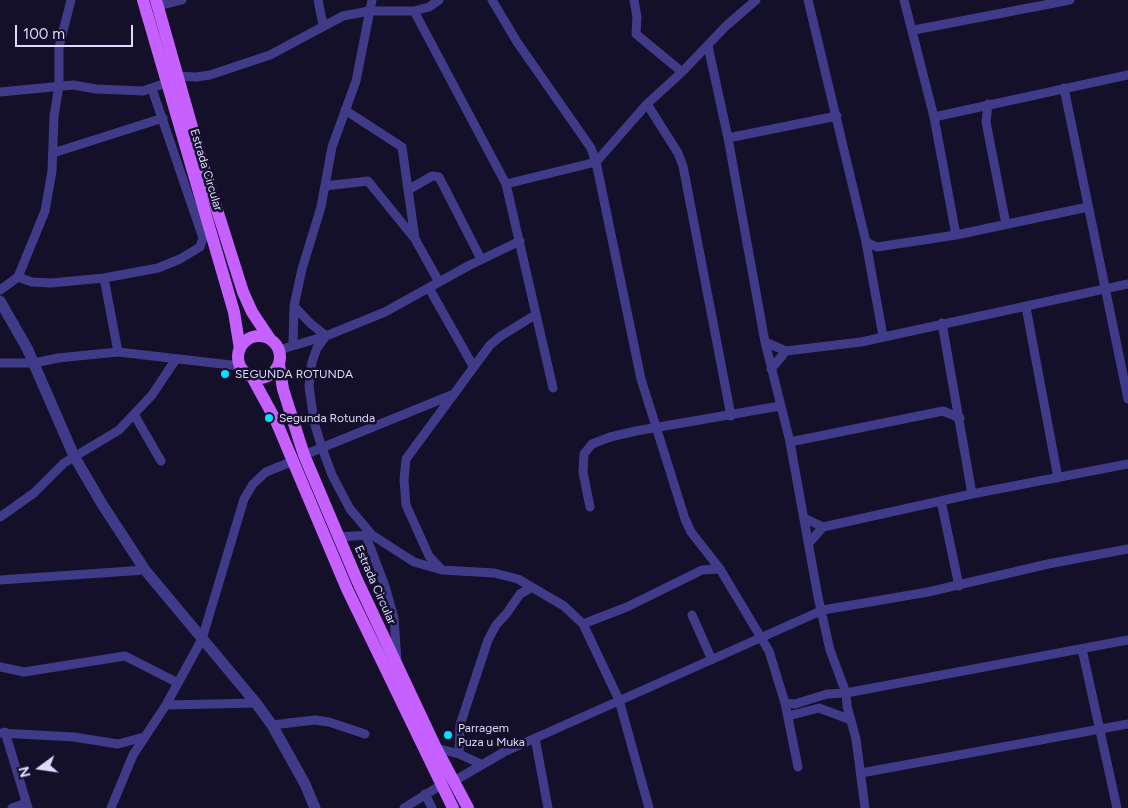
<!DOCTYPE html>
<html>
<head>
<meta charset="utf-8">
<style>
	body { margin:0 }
	#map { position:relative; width:1128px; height:808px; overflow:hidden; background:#15102a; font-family:Figtree,sans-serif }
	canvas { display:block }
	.north { position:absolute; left:15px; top:743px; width:50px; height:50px; -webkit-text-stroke:4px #15102a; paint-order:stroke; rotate:256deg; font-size:14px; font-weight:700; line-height:20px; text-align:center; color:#ded9ff }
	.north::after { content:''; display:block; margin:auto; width:18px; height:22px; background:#ded9ff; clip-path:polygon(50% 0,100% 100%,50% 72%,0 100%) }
	.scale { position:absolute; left:15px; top:25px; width:118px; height:22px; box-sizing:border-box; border:2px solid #ded9ff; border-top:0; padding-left:6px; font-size:15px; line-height:18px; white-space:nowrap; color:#ded9ff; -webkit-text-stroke:4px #15102a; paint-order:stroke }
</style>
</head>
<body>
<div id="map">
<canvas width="1128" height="808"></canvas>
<div class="north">N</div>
<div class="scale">100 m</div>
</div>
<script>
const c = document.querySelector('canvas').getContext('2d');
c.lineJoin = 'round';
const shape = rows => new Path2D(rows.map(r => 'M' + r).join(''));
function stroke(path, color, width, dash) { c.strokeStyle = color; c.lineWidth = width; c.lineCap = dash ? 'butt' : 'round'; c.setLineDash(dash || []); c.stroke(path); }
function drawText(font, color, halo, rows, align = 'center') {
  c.font = font + ' Figtree,sans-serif'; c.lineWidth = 5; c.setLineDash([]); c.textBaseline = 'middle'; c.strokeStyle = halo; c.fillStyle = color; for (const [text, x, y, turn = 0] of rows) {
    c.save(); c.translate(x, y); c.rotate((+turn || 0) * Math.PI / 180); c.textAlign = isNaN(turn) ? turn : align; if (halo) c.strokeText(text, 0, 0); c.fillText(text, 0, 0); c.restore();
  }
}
const minor = shape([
	[318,0,323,25],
	[492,0,517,42,591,148,596,162,641,379,685,519,691,532,720,569,769,651,785,703,798,767],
	[634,0,637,17,636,34,682,72],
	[808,0,866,242,883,336],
	[904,0,934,117,956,235],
	[158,6,182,0],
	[414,11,506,184,553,388],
	[914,30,1070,0],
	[708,46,728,138,765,342,790,442,818,597,830,650,846,693,847,706,856,739,865,808],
	[177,76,196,77,210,75,270,55,343,16,369,11,414,11,429,7,439,0],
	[1064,88,1128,399],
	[0,92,73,85,96,89,143,91,166,83],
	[647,104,678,153,683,166,731,416],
	[988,104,986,122,1006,224],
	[345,110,402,147,415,239,439,282],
	[934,117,1128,75],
	[728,138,837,116],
	[53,153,163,118],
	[506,184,596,162,647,104,682,72,726,26,756,0],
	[325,186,368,181,415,239],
	[408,190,432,176,439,177,481,259],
	[866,242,877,247,956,235,1088,207],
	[18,277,32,282,51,283,104,278,158,268,180,259,200,247,203,238,152,89],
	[104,278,118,352],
	[429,288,473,366],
	[0,290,18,277,45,211,52,171,54,116,59,86,59,47,71,0],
	[294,306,310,323,326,336,317,348,312,362,309,386,314,422,322,448,332,475,350,509,372,535,414,562,442,570,494,573,518,579,564,606,583,624,619,700,649,808],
	[1026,307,1058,478],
	[942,323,972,494],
	[765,342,786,351,861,342,1128,284],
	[293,345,294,306,302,269,321,207,332,147,356,81,372,0],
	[279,350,326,336,385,312,468,266,520,241],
	[0,363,34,363,58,358,118,352,240,366],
	[771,369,786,351],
	[135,416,161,461],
	[790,442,943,411,960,418],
	[304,455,454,394],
	[941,501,959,586],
	[590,507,583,472,584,454,592,444,610,437,636,431,780,406],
	[0,517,34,493,64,463,119,430,152,395,176,359],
	[804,518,823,527],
	[366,536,385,586,394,618,397,661],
	[339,537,370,535],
	[809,543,823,527,972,494,1128,464],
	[442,570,429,556,406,505,404,480,406,459,490,345,501,336,535,315],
	[0,580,145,570],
	[692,615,712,660],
	[583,624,627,607,702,570,720,569],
	[1082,649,1117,808],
	[0,667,24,672,125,656,178,683],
	[785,703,795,704,827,694,846,693,1128,640],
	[166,705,256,703],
	[788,716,819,708,851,720],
	[272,725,315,720,329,722,365,734],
	[5,732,28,808],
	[0,733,74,737,118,744,144,737],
	[535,738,548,808],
	[436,748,459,754,481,764],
	[459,754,460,725,488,640,496,625,507,613,520,594,532,587],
	[861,773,1128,724],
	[454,781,504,752,823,610,928,592,1048,564,1128,549],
	[425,794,432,808],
	[12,808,26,803],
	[111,808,133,755,166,705,202,639,244,499,253,484,266,472,293,461],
	[404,808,441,785]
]);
const tertiary = shape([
	[0,301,27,348,74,456,102,504,145,570,256,703,272,725,305,784,315,808]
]);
const primary = shape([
	[143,0,234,312,240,349],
	[156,0,201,159,243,292,252,312,270,339],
	'238 357a21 21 0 1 1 42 0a21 21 0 1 1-42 0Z',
	[279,365,283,389,304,455,357,580,436,748,468,808],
	[252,377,276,421,347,589,453,808]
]);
const markers = [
	[225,374,5,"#05e2ff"],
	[269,418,5,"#05e2ff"],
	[448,735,5,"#05e2ff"]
];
const streetNames = [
	["Estrada Circular",206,170,73],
	["Estrada Circular",375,585,66]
];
const poiNames = [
	["SEGUNDA ROTUNDA",235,374],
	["Segunda Rotunda",279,418],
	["Parragem",458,728],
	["Puza u Muka",458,742]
];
stroke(minor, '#3f3b89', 9);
stroke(tertiary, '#3f3b89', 11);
stroke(primary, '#c660ff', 12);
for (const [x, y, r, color] of markers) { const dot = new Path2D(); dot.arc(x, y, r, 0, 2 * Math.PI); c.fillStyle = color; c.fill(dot); stroke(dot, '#15102a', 2); }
drawText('12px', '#ded9ff', '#15102a', streetNames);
drawText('12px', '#ded9ff', '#15102a', poiNames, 'left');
</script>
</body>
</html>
